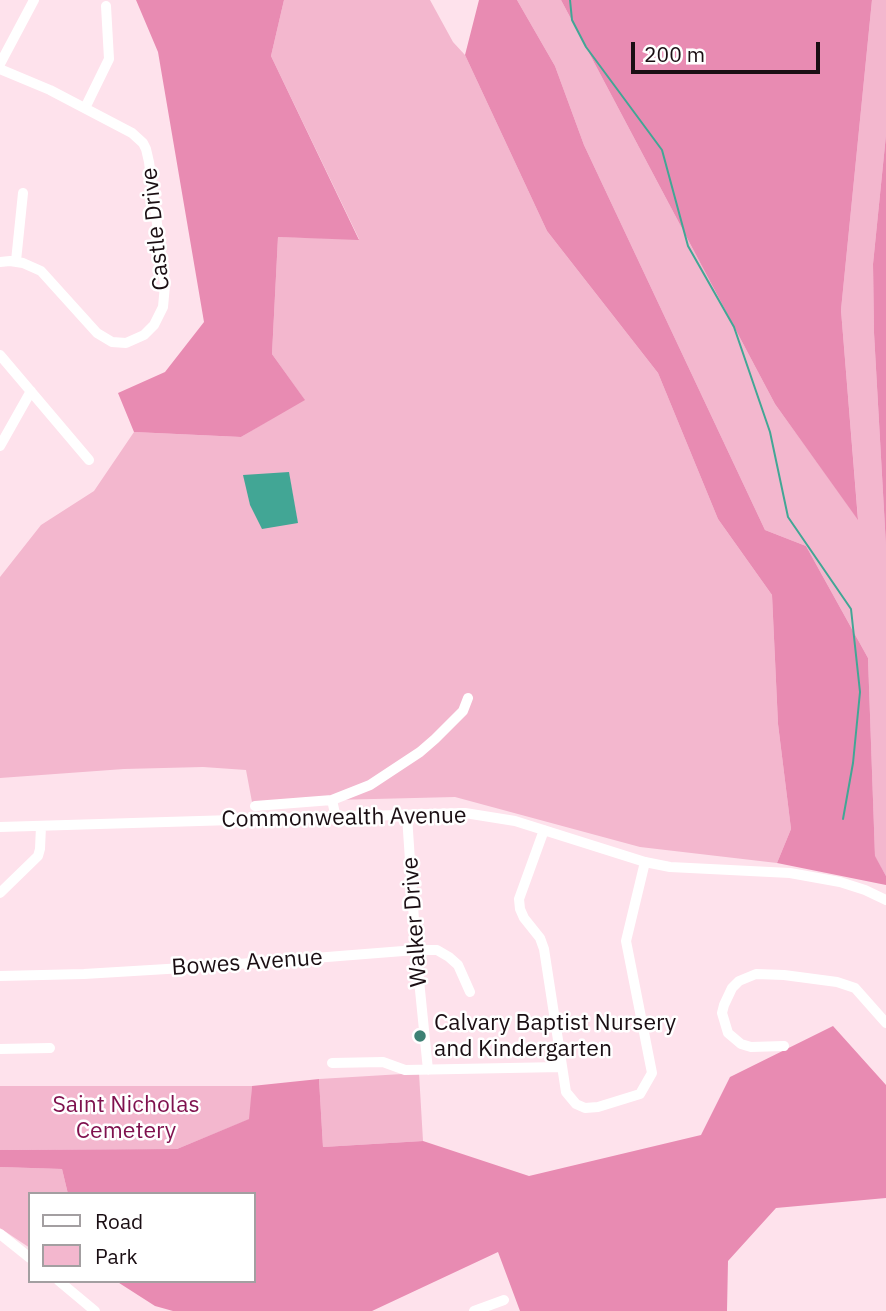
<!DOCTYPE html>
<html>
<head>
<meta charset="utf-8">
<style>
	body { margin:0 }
	#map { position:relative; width:886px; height:1311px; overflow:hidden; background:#fee2ec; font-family:"IBM Plex Sans",sans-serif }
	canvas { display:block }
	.legend { position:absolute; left:28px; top:1192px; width:228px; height:91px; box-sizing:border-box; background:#fff; border:2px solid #a39fa1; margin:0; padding:9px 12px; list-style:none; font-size:21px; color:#1a0e13 }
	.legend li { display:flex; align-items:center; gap:14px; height:35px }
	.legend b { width:35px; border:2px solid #a39fa1 }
	.scale { position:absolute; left:631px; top:42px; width:189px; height:32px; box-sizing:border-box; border:4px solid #1a0e13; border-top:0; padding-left:9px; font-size:21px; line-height:24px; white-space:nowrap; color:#1a0e13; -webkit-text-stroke:5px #fff; paint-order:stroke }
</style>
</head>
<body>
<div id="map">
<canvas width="886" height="1311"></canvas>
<ul class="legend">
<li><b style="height:9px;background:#fff"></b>Road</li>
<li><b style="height:19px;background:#f3b7ce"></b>Park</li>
</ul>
<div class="scale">200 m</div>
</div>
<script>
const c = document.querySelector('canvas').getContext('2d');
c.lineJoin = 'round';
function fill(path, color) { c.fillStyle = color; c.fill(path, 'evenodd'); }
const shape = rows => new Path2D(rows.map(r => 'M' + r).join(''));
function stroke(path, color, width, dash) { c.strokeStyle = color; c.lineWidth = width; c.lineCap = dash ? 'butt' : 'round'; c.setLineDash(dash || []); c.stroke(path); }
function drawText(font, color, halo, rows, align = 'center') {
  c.font = font + ' "IBM Plex Sans",sans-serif'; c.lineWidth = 5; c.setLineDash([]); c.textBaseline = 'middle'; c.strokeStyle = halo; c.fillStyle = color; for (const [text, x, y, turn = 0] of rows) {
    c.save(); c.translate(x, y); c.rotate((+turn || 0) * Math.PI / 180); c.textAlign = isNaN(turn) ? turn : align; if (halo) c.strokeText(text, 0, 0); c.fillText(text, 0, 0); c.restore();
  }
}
const green = shape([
	[284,0,430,0,453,42,465,55,547,231,658,373,718,519,772,595,778,724,791,829,777,863,640,847,455,797,252,802,246,770,203,767,124,769,0,778,0,577,41,525,94,491,134,432,241,437,304,399,272,354,278,237,359,239,271,56],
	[517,0,561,0,775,404,858,519,841,310,872,0,886,0,886,135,873,264,874,333,886,546,886,876,875,857,868,658,806,546,765,530,584,145,555,66],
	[419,1073,423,1141,323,1147,319,1079],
	[0,1086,252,1086,250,1119,177,1149,0,1150],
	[0,1167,62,1169,68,1194,30,1194,30,1248,0,1228]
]);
const forest = shape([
	[136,0,284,0,271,56,359,240,278,237,272,354,305,400,241,437,134,432,118,393,165,372,204,322,158,52],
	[479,0,517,0,555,66,584,145,765,530,806,546,868,658,875,856,886,876,886,885,777,863,791,829,778,724,772,595,718,519,658,373,547,231,465,55],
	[561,0,872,0,841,310,858,520,775,404],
	[886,135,886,546,874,333,873,264],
	[833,1026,886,1085,886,1198,776,1208,728,1261,727,1311,520,1311,498,1252,372,1311,173,1311,155,1306,116,1281,254,1281,254,1194,68,1194,62,1169,0,1167,0,1150,177,1149,249,1119,252,1086,319,1079,323,1147,423,1141,529,1176,701,1135,730,1077]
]);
const water = shape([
	[289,472,298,523,262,529,250,505,243,475]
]);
const stream = shape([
	[570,0,572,20,586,47,662,150,688,246,734,327,770,432,788,517,851,609,860,692,853,763,843,819]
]);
const minor = shape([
	[0,64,34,0],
	[0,69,50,90,132,133,143,143,146,149,149,162,165,285,163,307,154,325,144,335,126,343,112,342,97,333,41,271,23,263,10,261,0,262],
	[85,108,109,59,106,6],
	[16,261,23,193],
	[0,355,89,460],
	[0,446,31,391],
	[255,806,332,800],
	[407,816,416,950,428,1070],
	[336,818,332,800,370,785,420,752,435,739,463,711,468,698],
	[0,827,465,813,515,821,645,862,670,867,790,873,840,882,865,890,886,900],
	[544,830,519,899,520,909,524,918,540,938,544,949,566,1092,576,1104,585,1108,598,1107,640,1094,652,1073,626,941,645,862],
	[0,893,38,856,40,849,41,826],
	[0,976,84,974,200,967,416,950,437,950,449,957,458,965,470,992],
	[784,1046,751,1047,741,1044,728,1033,722,1013,724,1005,732,988,739,981,756,974,784,975,837,982,855,988,886,1023],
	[0,1049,50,1048],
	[332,1063,383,1062,405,1070,561,1067],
	[0,1234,30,1258],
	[59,1281,95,1311],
	[474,1311,504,1300]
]);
const markers = [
	[420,1036,7,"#3d8174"]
];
const streetNames = [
	["Castle Drive",156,229,-96],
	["Commonwealth Avenue",344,818,-1],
	["Walker Drive",415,922,-94],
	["Bowes Avenue",247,963,-4]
];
const poiNames = [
	["Calvary Baptist Nursery",434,1023],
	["and Kindergarten",434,1049]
];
const parkNames = [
	["Saint Nicholas",126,1105],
	["Cemetery",126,1131]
];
fill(green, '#f3b7ce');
fill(forest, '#e88bb2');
fill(water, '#42a695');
stroke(stream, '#42a695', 2);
stroke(minor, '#fff', 10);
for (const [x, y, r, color] of markers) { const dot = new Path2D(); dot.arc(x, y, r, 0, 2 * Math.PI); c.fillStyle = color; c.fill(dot); stroke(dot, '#fff', 2.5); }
drawText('23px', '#1a0e13', '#fff', streetNames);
drawText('23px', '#1a0e13', '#fff', poiNames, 'left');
drawText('23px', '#7f114e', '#fff', parkNames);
</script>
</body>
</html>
